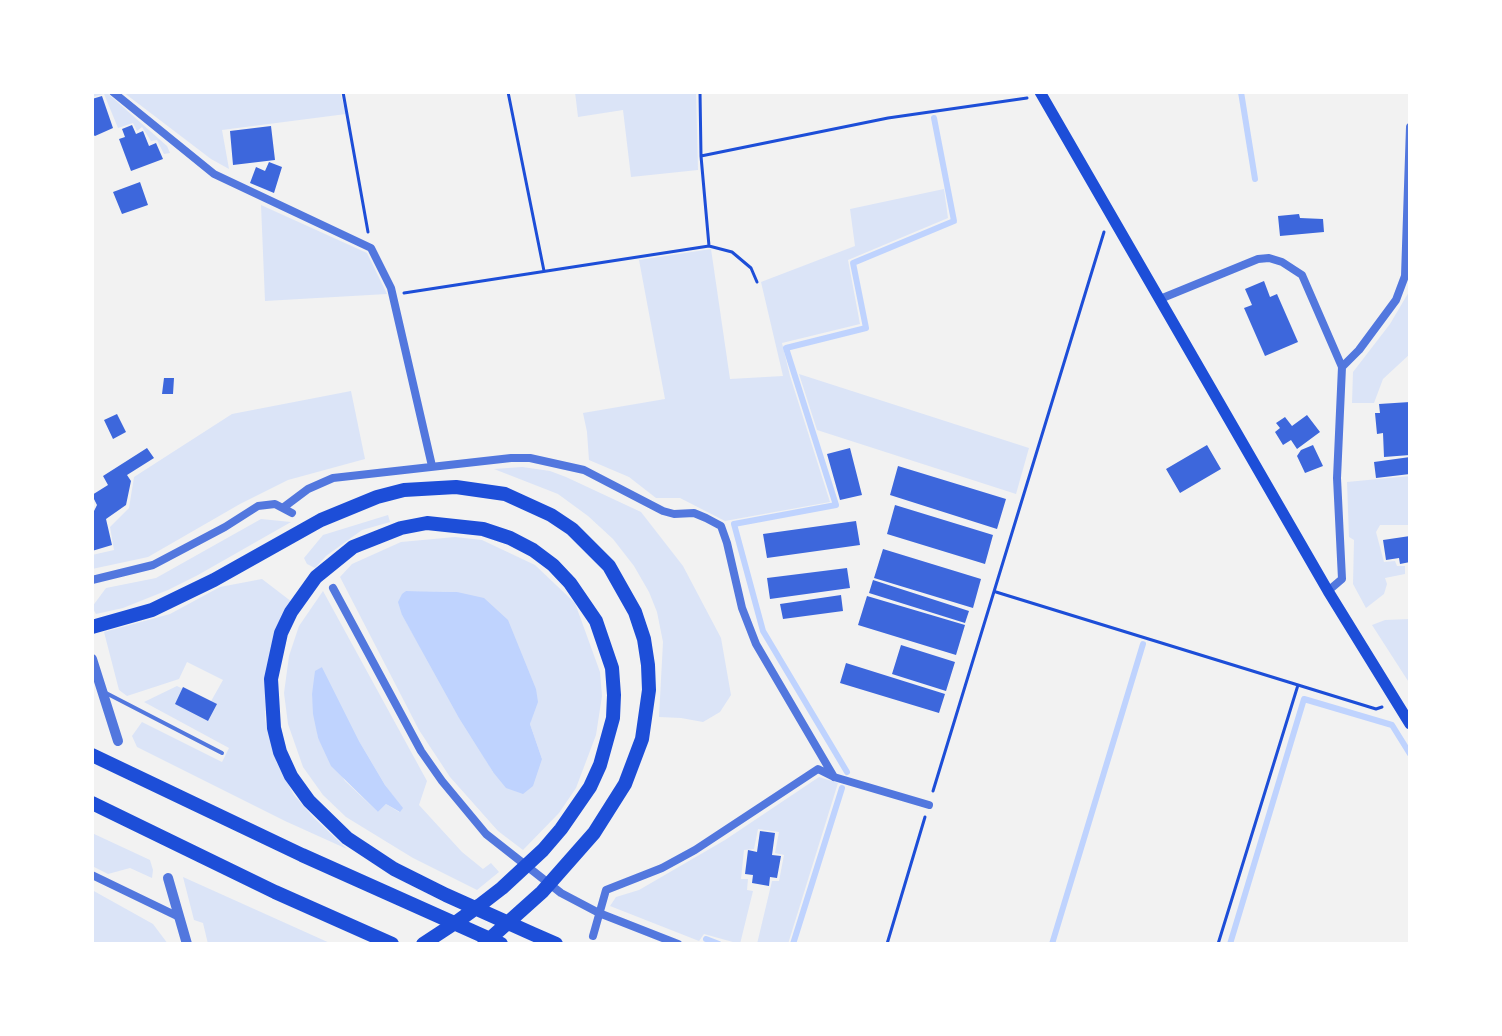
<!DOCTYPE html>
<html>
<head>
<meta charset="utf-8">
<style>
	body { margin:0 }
	#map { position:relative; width:1502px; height:1036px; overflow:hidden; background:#f2f2f2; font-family:Roboto,sans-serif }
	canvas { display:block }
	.frame { position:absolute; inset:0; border:94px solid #fff; pointer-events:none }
</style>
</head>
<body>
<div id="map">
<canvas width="1502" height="1036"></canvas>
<div class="frame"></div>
</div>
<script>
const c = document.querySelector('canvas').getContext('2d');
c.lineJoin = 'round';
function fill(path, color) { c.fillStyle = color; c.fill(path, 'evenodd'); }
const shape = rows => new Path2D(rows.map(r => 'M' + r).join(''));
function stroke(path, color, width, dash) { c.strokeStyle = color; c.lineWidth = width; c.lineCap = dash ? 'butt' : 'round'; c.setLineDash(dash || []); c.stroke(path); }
const green = shape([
	[92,92,106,92,167,146,170,153,164,154,157,140,151,141,142,127,137,131,133,123,118,128,104,94,92,97],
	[123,92,340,92,346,114,222,130,229,169,211,159],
	[575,92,696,92,698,170,631,177,623,110,578,117],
	[944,189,948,218,848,260,860,324,782,343,790,376,830,502,725,521,680,498,656,498,629,477,589,460,587,432,583,413,665,399,639,260,711,249,730,379,783,376,761,282,855,246,850,209],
	[261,205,367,253,387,294,265,301],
	[1410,290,1410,354,1383,379,1374,403,1352,403,1353,372,1390,324],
	[799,374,1029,448,1016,494,817,430],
	[351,391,365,459,288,480,240,504,148,557,92,569,92,555,114,550,110,527,129,508,134,477,232,414],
	[522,467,550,471,566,477,641,512,683,566,721,638,731,695,720,712,703,722,681,718,659,717,663,642,657,612,649,592,634,566,613,539,588,516,558,494,494,469],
	[1410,476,1410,525,1380,525,1376,532,1384,562,1395,561,1397,566,1405,566,1405,574,1385,578,1387,584,1384,594,1366,608,1353,584,1354,540,1349,537,1347,482],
	[388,515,390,522,362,530,326,556,315,568,307,564,304,558,323,535],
	[261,519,291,522,198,575,168,590,123,608,96,614,92,607,106,588,156,578],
	[455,537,482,540,535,565,575,603,600,672,602,696,596,735,576,788,559,813,523,850,498,831,450,777,419,730,340,577,352,564,401,542],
	[406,591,457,592,533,711,530,724,542,759,493,772,402,615],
	[262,579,292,602,266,684,265,720,277,763,294,795,314,818,347,849,285,821,137,747,132,736,142,722,222,762,229,748,144,702,177,686,210,703,223,680,187,662,179,679,127,696,119,690,104,632,170,614,220,587],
	[323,591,427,781,419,805,462,852,483,869,491,863,499,872,477,890,413,858,346,817,323,795,303,767,288,724,284,693,289,656,299,626],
	[322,667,359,741,385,785,402,808,399,812,386,804,378,812,345,781,318,738,312,694],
	[1410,619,1410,684,1372,625,1385,620],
	[819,777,838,783,788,944,757,944,772,881,779,881,784,855,775,853,779,832,758,829,754,849,744,850,741,879,748,879,747,890,753,891,740,944,704,934,699,941,610,906,616,897,639,890,725,840],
	[92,833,150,860,153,870,152,878,130,868,108,874,92,866],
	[183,877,332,944,208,944,203,923,194,920],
	[92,890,153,924,168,944,92,944]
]);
const water = shape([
	[406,591,457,592,484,598,508,620,536,689,538,702,530,724,542,759,533,786,523,794,506,788,493,772,459,718,402,615,398,602,402,594],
	[322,667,359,741,385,785,403,808,400,812,386,804,378,812,331,766,318,738,313,714,312,694,315,671]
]);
const stream = shape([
	[1241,92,1255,179],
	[847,772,763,631,734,524,836,505,786,348,866,328,853,263,954,221,934,118],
	[706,939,719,944],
	[793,944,842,788],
	[1052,944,1143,644],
	[1230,944,1304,699,1392,725,1410,754]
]);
const building = shape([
	[102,96,113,128,95,136,92,134,92,99],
	[132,125,136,134,143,131,149,146,156,143,163,159,131,171,119,139,125,137,122,129],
	[271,126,275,160,233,165,230,131],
	[269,162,282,167,274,193,250,183,256,167,265,171],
	[140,182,148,205,122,214,113,192],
	[1299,214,1300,218,1323,219,1324,232,1280,236,1278,216],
	[1264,281,1270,297,1277,294,1298,342,1265,356,1244,308,1252,305,1245,289],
	[164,378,174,378,173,394,162,394],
	[1410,402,1410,455,1384,457,1383,433,1377,434,1375,413,1380,413,1379,404],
	[117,414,126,432,113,439,104,420],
	[1307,415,1320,432,1297,449,1291,440,1283,445,1275,432,1280,428,1276,423,1285,417,1292,426],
	[1207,445,1221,469,1180,493,1166,469],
	[1313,445,1323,466,1305,473,1297,456,1301,450],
	[147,448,154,458,127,475,131,481,126,505,106,519,112,545,92,551,92,515,97,505,92,495,108,485,103,476],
	[850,448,862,495,840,500,827,454],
	[1410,457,1410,474,1376,478,1374,462],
	[898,466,1006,499,997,529,890,495],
	[895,505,993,535,985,564,887,534],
	[856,521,860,545,767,558,763,534],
	[1410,536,1410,562,1400,564,1399,558,1386,560,1383,540],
	[883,549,981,579,973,608,874,578],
	[847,568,850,588,770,599,767,578],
	[873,580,969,611,965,623,869,593],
	[841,595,843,611,783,619,780,604],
	[867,596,965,625,956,655,858,625],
	[901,645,955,662,946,691,892,674],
	[846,663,945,694,939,713,840,683],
	[183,687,217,704,208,721,175,704],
	[760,831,775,833,772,855,781,856,777,878,770,877,769,886,752,883,753,875,745,874,748,850,757,852]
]);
const path = shape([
	[343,92,368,232],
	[508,92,544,271],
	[700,92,701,156,709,246],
	[701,156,888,118,1027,98],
	[404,293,709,246,732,252,751,268,757,282],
	[996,592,1376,709,1382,707],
	[933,791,1104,232],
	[887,944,925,817],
	[1218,944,1298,685]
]);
const service = shape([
	[104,692,222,753]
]);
const minor = shape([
	[113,92,214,174,371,248,391,288,432,466],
	[1160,299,1258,259,1269,258,1282,262,1302,275,1342,367,1337,478,1342,579,1328,591],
	[1342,367,1359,350,1396,300,1405,276,1410,127],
	[284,507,308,489,333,478,511,458,530,458,584,470,663,511,674,514,694,513,706,518,721,526,727,543,742,608,756,644,834,777],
	[92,580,153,565,225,527,258,506,275,504,292,513],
	[333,588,421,751,442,781,486,834,561,893,599,913,678,944],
	[92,875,179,917],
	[593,936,606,890,662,868,695,850,818,769,834,777,929,805]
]);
const tertiary = shape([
	[92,659,118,741],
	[168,878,187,944]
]);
const secondary = shape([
	[1040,92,1328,591,1410,724]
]);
const motorway = shape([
	[92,627,152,610,214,580,321,520,377,497,404,490,456,487,505,494,551,515,572,529,609,566,635,612,644,639,648,665,649,690,642,739,625,784,594,833,542,892,484,944],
	[92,755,302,855,501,944],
	[92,803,275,892,392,944],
	[423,944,458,921,480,905,502,888,543,850,561,829,590,787,600,765,613,718,614,695,612,668,596,621,570,583,553,565,533,550,510,538,483,529,427,523,401,528,353,547,316,577,291,612,281,633,271,679,274,728,280,752,291,776,309,801,347,838,394,869,446,895,533,934,556,944]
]);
fill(green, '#dbe4f7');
fill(water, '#bfd3fe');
stroke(stream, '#bfd3fe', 6);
fill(building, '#3d67dc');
stroke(path, '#1d4ed8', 3);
stroke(service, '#5277de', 4);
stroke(minor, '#5277de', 8);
stroke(tertiary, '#5277de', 10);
stroke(secondary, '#1d4ed8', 11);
stroke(motorway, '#1d4ed8', 14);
</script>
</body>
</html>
